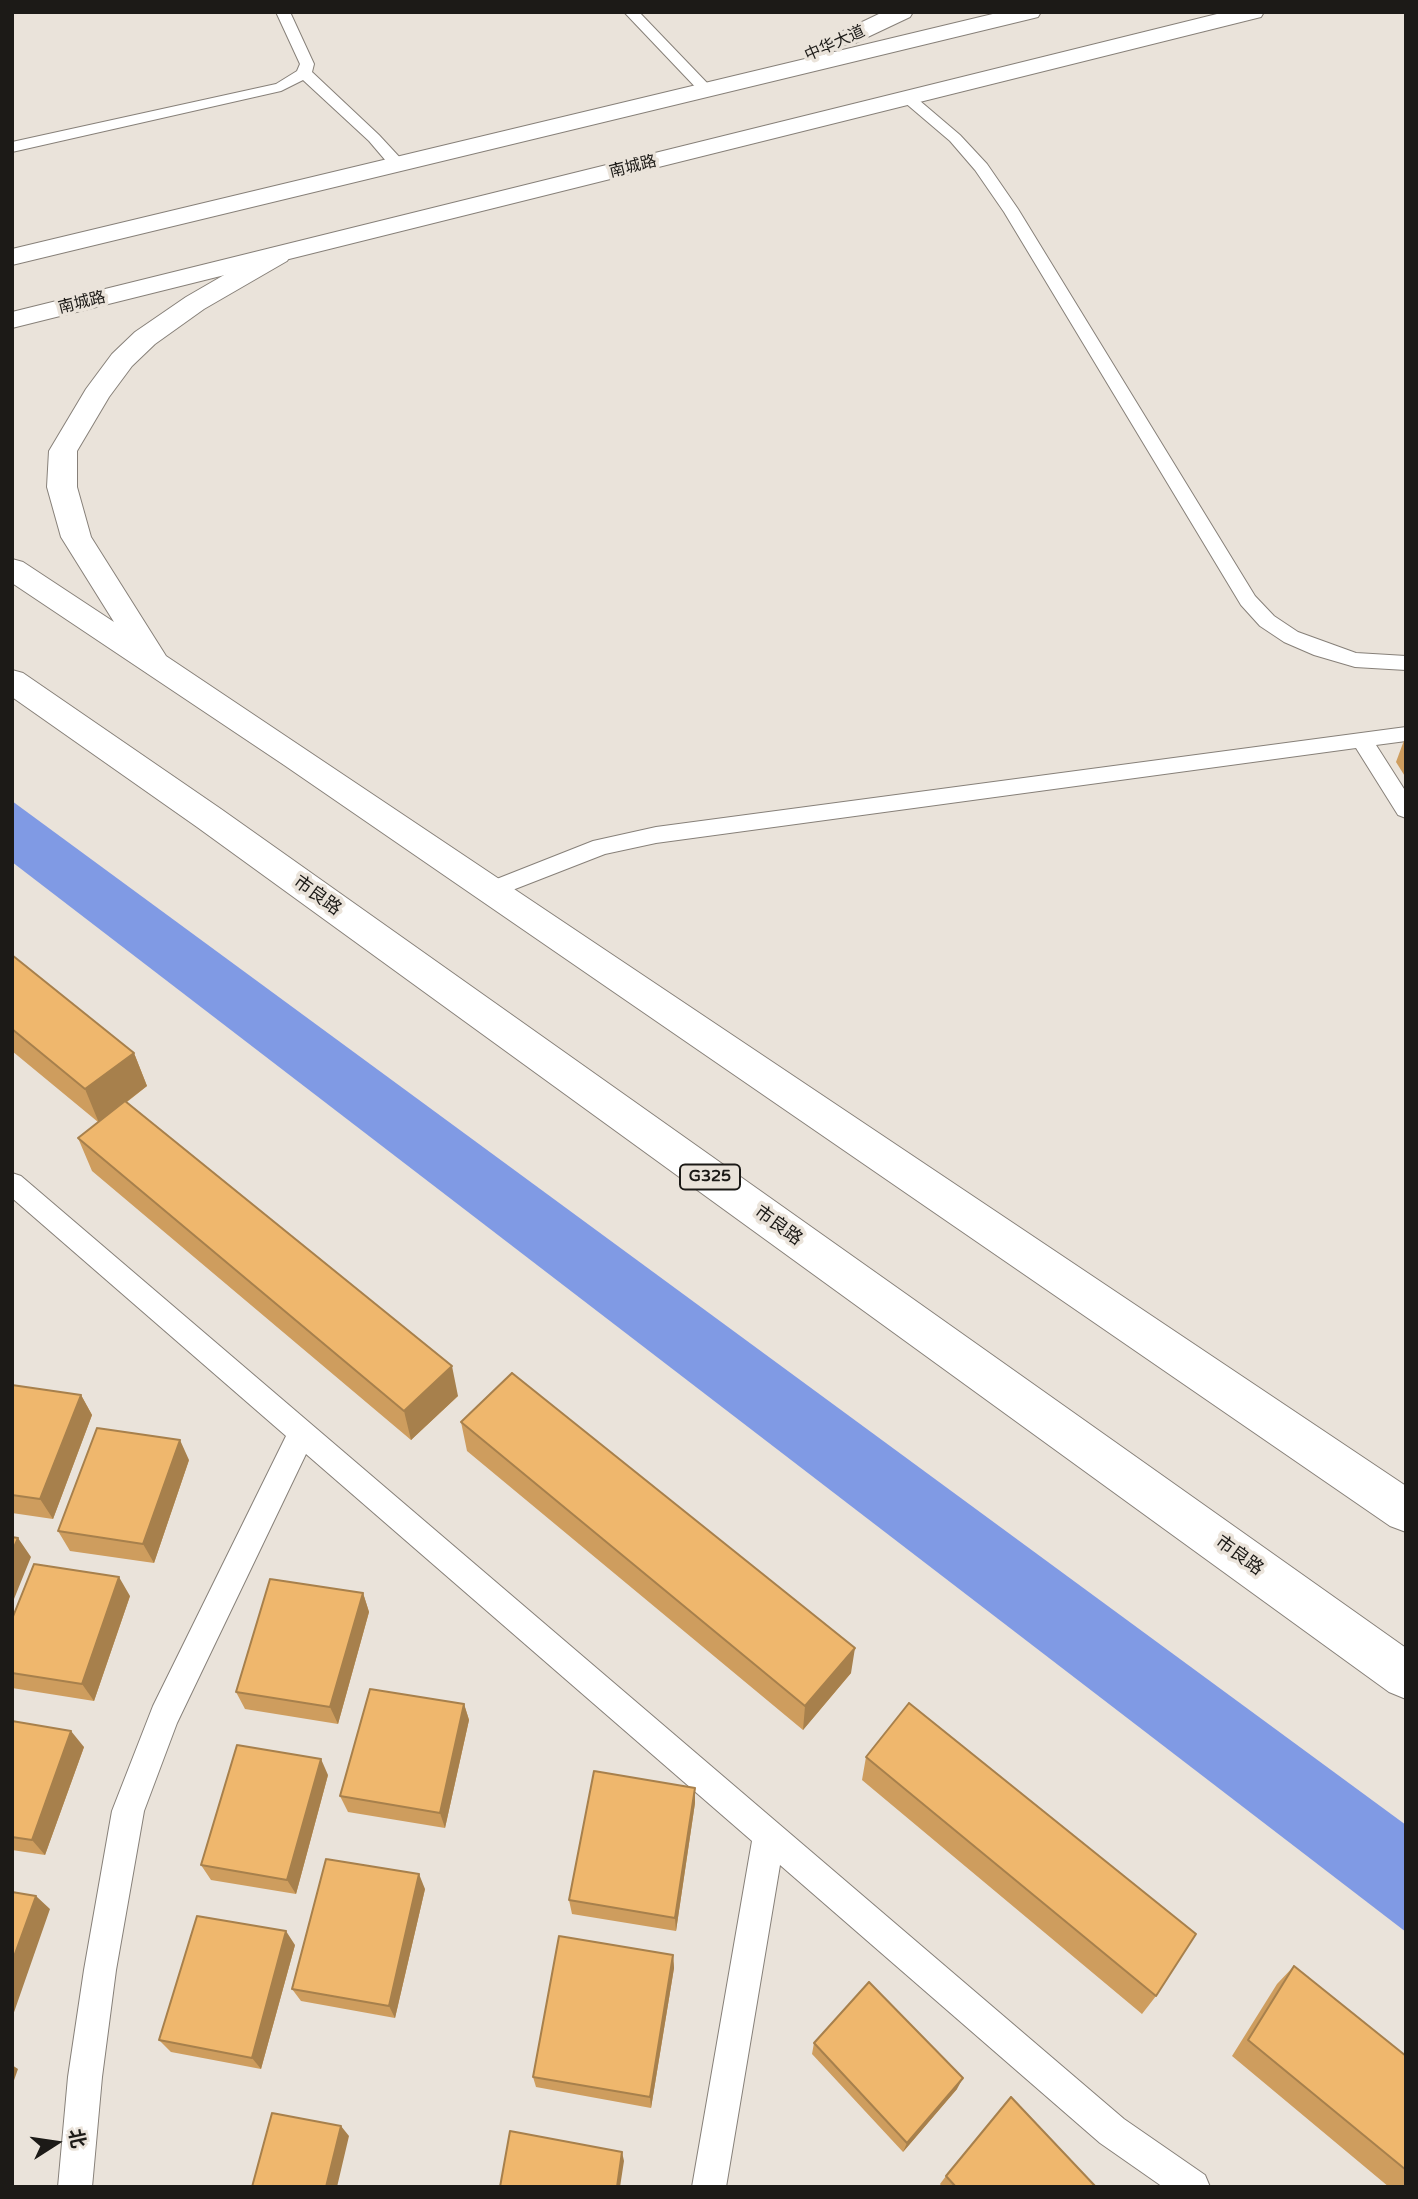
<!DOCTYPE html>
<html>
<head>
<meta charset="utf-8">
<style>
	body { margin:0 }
	#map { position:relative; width:1418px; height:2199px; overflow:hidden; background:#eae3da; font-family:"Varela Round","Noto Sans SC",sans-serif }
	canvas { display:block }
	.frame { position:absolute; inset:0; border:14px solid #1c1a17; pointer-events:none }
	.north { position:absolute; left:21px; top:2108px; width:70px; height:70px; -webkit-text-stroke:5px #eae3da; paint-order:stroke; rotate:78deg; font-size:19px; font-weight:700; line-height:28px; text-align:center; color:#1c1a17 }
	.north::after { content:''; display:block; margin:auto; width:24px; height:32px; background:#1c1a17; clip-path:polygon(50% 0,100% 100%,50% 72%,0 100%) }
</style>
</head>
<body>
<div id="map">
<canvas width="1418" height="2199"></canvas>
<div class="frame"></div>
<div class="north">北</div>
</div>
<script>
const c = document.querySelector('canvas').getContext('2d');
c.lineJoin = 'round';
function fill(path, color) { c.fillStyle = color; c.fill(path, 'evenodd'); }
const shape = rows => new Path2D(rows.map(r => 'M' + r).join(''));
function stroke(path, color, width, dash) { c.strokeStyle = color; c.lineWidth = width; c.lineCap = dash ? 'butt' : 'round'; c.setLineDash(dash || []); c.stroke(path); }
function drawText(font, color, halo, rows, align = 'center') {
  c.font = font + ' "Varela Round","Noto Sans SC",sans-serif'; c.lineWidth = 7; c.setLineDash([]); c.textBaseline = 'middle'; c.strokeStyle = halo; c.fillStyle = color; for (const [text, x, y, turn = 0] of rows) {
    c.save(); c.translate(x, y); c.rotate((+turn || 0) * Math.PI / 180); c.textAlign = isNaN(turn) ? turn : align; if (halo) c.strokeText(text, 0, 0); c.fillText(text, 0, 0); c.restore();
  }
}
const water = shape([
	[12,801,1406,1825,1406,1932,12,862]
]);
const service = shape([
	[276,12,290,12,314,64,312,72,379,135,404,162,406,165,404,168,392,168,369,141,303,80,281,91,12,152,12,142,276,84,297,71,300,64,276,12],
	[624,12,639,12,711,87,713,90,711,93,701,93,624,12],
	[908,93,913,95,960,135,987,164,1018,209,1255,596,1274,616,1298,632,1356,653,1406,656,1406,670,1355,667,1314,655,1284,642,1260,626,1241,605,1004,212,975,170,950,141,903,101,900,98,908,93],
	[1406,727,1406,741,1376,745,1406,792,1406,818,1398,815,1356,748,656,843,605,854,492,898,484,896,481,890,484,884,593,841,656,827,1406,727],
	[12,1173,21,1176,1124,2119,1205,2175,1210,2187,1163,2187,1100,2143,780,1865,726,2187,692,2187,752,1841,306,1454,177,1723,144,1811,116,1970,102,2077,92,2187,58,2187,68,2077,84,1970,112,1811,153,1706,286,1436,12,1198,12,1173]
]);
const tertiary = shape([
	[883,12,913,12,910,17,855,43,847,45,839,43,836,38,839,33,883,12],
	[1001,12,1041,12,1038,17,1030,19,12,265,12,249,1001,12],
	[1225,12,1264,12,1261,17,12,328,12,312,1225,12]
]);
const trunk = shape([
	[278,247,287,249,291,255,287,261,204,309,155,344,132,366,109,397,77,451,77,487,91,537,166,656,1406,1486,1406,1532,1390,1526,284,765,12,583,12,559,23,562,114,622,61,537,47,487,49,451,86,389,112,354,135,332,186,297,269,249,278,247],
	[12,670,23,673,221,809,1406,1648,1406,1699,1389,1692,197,827,12,697,12,670]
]);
const wall = shape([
	[1406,735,1406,778,1396,762],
	[12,955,134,1053,147,1086,127,1102,458,1396,411,1440,92,1171,78,1138,98,1122,12,1051],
	[12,1385,81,1395,92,1415,53,1519,12,1513],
	[461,1422,851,1673,803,1730,467,1451],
	[189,1460,154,1563,70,1551,58,1531],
	[363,1593,369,1612,338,1724,245,1709,236,1692],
	[130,1596,94,1701,12,1688,12,1619],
	[464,1704,469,1720,445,1828,348,1812,340,1796],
	[12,1721,84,1747,45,1855,12,1850],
	[866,1757,1156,1996,1142,2014,862,1780],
	[328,1775,296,1894,211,1880,201,1865],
	[695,1803,676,1931,572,1914,569,1900],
	[425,1889,395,2018,301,2001,292,1989],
	[295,1945,261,2069,171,2052,159,2040],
	[673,1955,674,1968,651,2108,536,2087,533,2077],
	[1294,1966,1406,2056,1406,2187,1389,2187,1232,2056,1277,1984],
	[814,2043,957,2089,903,2152,812,2054],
	[946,2176,1096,2187,942,2187,940,2184]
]);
const shadedWall = shape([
	[134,1053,147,1086,99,1123,85,1089],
	[452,1366,458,1396,411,1440,404,1411],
	[81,1395,92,1415,53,1519,40,1499],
	[180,1440,189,1460,154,1563,143,1544],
	[18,1538,31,1557,12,1604,12,1552],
	[119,1577,130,1596,94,1701,82,1684],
	[363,1593,369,1612,338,1724,330,1707],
	[855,1648,851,1673,803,1730,805,1706],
	[464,1704,469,1720,445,1828,440,1813],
	[71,1731,84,1747,45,1855,32,1840],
	[321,1759,328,1775,296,1894,287,1880],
	[695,1788,695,1803,676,1931,675,1918],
	[419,1874,425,1889,395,2018,389,2006],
	[36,1896,50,1909,12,2018,12,1962],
	[286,1931,295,1945,261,2069,252,2058],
	[673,1955,674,1968,651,2108,650,2097],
	[12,2065,18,2069,12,2086],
	[963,2078,957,2089,903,2152,907,2143],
	[341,2126,349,2136,337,2187,326,2187],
	[622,2152,624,2161,620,2187,617,2187]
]);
const building = shape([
	[12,955,134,1053,85,1089,12,1029,12,955],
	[125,1101,452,1366,404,1411,78,1138,125,1101],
	[512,1373,855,1648,805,1706,461,1422,512,1373],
	[12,1385,81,1395,40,1499,12,1495,12,1385],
	[97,1428,180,1440,143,1544,58,1531,97,1428],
	[12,1537,18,1538,12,1552,12,1537],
	[34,1564,119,1577,82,1684,12,1673,12,1619,34,1564],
	[270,1579,363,1593,330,1707,236,1692,270,1579],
	[370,1689,464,1704,440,1813,340,1796,370,1689],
	[909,1703,1196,1934,1156,1996,866,1757,909,1703],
	[12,1721,71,1731,32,1840,12,1837,12,1721],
	[237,1745,321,1759,287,1880,201,1865,237,1745],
	[594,1771,695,1788,675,1918,569,1900,594,1771],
	[326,1859,419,1874,389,2006,292,1989,326,1859],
	[12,1892,36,1896,12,1962,12,1892],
	[197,1916,286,1931,252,2058,159,2040,197,1916],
	[559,1936,673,1955,650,2097,533,2077,559,1936],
	[1294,1966,1406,2056,1406,2170,1248,2040,1294,1966],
	[869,1982,963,2078,907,2143,814,2043,869,1982],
	[1011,2097,1096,2187,956,2187,946,2176,1011,2097],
	[272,2113,341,2126,326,2187,252,2187,272,2113],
	[510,2131,622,2152,617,2187,500,2187,510,2131]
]);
const farStreetnames = [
	["中华大道",835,44,-24],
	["南城路",633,167,-14],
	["南城路",82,303,-14]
];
const shields = [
	[710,1177,60]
];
const shieldNames = [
	["G325",710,1177]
];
const streetNames = [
	["市良路",317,896,36],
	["市良路",778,1226,36],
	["市良路",1239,1556,36]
];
fill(water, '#809ae4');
stroke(service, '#878079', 2);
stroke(tertiary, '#878079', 2);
stroke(trunk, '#878079', 2);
fill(service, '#fff');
fill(tertiary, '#fff');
fill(trunk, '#fff');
fill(wall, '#ce9d5e');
fill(shadedWall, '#a7804c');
fill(building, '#efb76d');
stroke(building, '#a7804c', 2);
drawText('16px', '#1c1a17', '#eae3da', farStreetnames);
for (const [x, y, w] of shields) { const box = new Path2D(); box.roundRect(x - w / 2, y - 12.5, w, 25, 5); c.fillStyle = '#eae3da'; c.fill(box); stroke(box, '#1c1a17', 2); }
drawText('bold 16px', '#1c1a17', null, shieldNames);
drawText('18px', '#1c1a17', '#eae3da', streetNames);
</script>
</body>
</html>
